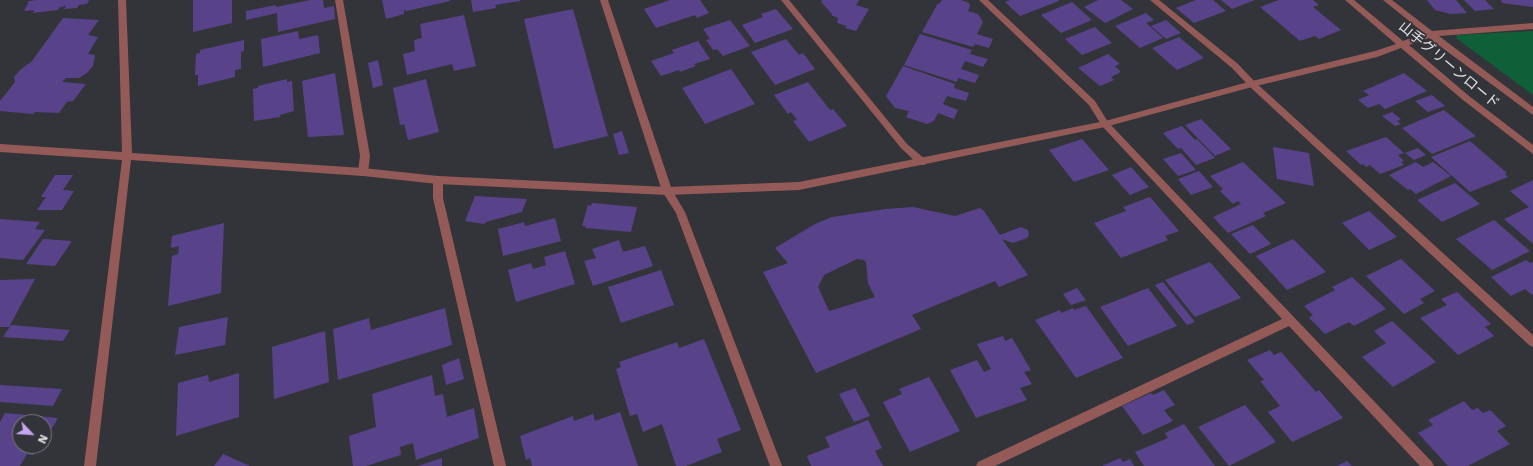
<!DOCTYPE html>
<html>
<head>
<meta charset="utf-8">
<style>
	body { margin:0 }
	#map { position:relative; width:1533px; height:466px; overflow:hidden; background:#333439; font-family:"Work Sans",sans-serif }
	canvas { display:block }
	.north { position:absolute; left:12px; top:414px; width:40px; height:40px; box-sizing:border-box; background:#333439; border:1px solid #797a7e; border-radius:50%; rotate:115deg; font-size:11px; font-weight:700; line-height:16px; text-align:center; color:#e2e2e6 }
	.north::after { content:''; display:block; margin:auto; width:14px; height:18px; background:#c6a6f0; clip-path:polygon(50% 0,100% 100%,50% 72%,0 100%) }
</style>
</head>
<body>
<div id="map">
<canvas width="1533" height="466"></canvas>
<div class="north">N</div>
</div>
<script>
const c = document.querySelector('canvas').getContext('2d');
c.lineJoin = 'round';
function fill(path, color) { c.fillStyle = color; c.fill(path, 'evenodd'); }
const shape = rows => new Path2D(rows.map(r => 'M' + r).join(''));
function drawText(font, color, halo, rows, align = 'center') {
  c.font = font + ' "Work Sans","Noto Sans JP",sans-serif'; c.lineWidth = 3.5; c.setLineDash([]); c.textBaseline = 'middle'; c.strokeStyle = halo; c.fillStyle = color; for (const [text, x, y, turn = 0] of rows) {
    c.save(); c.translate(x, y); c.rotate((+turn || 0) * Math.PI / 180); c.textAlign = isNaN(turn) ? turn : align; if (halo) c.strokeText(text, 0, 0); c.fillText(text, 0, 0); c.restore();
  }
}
const green = shape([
	[1533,31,1533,95,1456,38,1457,35]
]);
const building = shape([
	[38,0,89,0,87,4,79,5,77,8,64,9,66,6,60,7,58,10,33,13,34,10,24,11,29,1],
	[193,0,232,0,232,23,193,32],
	[310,0,323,0,324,8,334,6,335,19,278,32,277,13,246,20,246,11,276,5,276,7],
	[382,0,450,0,450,1,407,11,404,10,404,14,386,19],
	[471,0,520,0,520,1,495,5,496,8,473,12],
	[670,0,700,0,709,13,697,18,695,15,656,28,644,9],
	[822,0,859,0,856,5,869,9,856,31,845,28,847,26,837,23,838,18,831,15,832,14,821,2],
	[942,0,961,0,969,3,970,6,968,11,978,14,983,22,977,34,993,39,989,48,975,44,973,47,922,32,938,3,939,4],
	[1010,0,1058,0,1059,1,1020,16,1005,2],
	[1098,0,1121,0,1133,9,1105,23,1084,7],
	[1196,0,1213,0,1226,11,1194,23,1176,8],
	[1221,0,1255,0,1232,9],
	[1279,0,1313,0,1319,5,1313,7,1341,30,1319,39,1315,36,1300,41,1260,7],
	[1427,0,1456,0,1467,13,1451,14,1435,10],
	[1464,0,1485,0,1494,9,1475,11],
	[1501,0,1533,0,1533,7,1502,3],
	[1072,2,1092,20,1061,33,1041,15],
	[573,9,608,136,554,149,524,19],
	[776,9,793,29,755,43,742,25,763,17,761,14],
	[1146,13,1154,20,1146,23,1163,38,1140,48,1115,26],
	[464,15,476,66,454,71,452,64,407,75,403,54,415,51,414,40,422,38,420,24],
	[63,18,99,20,88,35,98,37,88,54,95,55,93,66,87,73,79,78,66,78,62,82,86,84,73,101,67,102,59,113,35,112,33,114,0,111,0,101,15,82,14,77,20,70,32,61],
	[730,20,750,46,723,56,717,49,713,50,706,40,710,39,703,29],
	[1166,20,1181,33,1166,39,1151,26],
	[1095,27,1112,43,1082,55,1065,39],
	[298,31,299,39,318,35,320,53,263,67,261,39],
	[920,34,972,50,970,54,988,59,983,67,965,61,961,69,979,75,975,83,958,78,957,82,904,65],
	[1179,37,1204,58,1177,70,1152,48],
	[786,39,799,55,803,53,815,69,775,85,751,52],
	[244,40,244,51,241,52,241,69,235,70,235,77,198,86,198,75,195,75,196,54,200,53,200,50],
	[698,41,710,59,694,64,696,66,680,72,679,70,661,76,651,61,674,53,672,50],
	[1108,54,1120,64,1115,66,1121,72,1111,77,1114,80,1100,86,1078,68],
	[378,60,383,85,373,88,368,63],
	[903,66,955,84,954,88,969,93,966,101,947,96,943,104,958,110,954,119,938,113,934,121,927,124,906,117,909,111,895,108,886,96],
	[731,69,755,104,705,124,682,88],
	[335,73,344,135,308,137,302,81],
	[1404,73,1427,91,1385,109,1379,104,1368,108,1358,100,1369,95,1363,91],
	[287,79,287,82,292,81,294,111,280,115,280,117,254,121,253,89,258,88,258,86],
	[426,79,439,132,408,140,404,124,400,125,393,88],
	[808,82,830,110,833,109,847,126,809,142,793,121,797,120,791,112,788,114,774,95],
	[1432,95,1445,106,1428,112,1415,101],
	[1444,110,1476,136,1432,154,1402,128],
	[1392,112,1401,119,1397,121,1401,124,1395,126,1382,116],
	[1201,119,1231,149,1215,156,1185,125],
	[1182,126,1195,140,1197,139,1215,158,1196,165,1181,148,1178,149,1163,133],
	[622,131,629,153,619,155,613,134],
	[1386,137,1404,153,1398,155,1404,161,1401,162,1404,165,1380,174,1370,165,1366,167,1363,164,1361,165,1346,151],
	[1082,139,1109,170,1074,182,1049,150],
	[1470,141,1507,173,1505,174,1508,177,1470,192,1431,157],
	[1273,147,1309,153,1314,186,1277,179],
	[1418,148,1426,155,1414,160,1405,153],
	[1181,153,1196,170,1178,176,1163,159],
	[1243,162,1286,203,1263,213,1266,216,1228,233,1213,217,1241,204,1238,201,1233,204,1220,191,1223,189,1210,176],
	[1416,162,1423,167,1433,162,1451,176,1416,194,1410,189,1408,190,1389,175],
	[1131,167,1149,187,1130,195,1112,175],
	[1199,171,1213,187,1191,195,1178,179],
	[55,175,73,175,63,190,74,191,62,210,37,210,46,197,41,197],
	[1533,180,1533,244,1504,219,1529,207,1510,191],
	[1455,183,1480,204,1442,222,1417,200],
	[475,196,527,199,522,212,486,222,484,224,465,221],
	[1150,197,1179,231,1165,236,1168,240,1121,258,1094,223,1126,211,1123,207],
	[592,203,637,207,631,232,585,228,586,226,582,226,588,205,591,206],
	[913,207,955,216,980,208,984,211,1000,235,1021,227,1028,230,1029,235,1027,238,1013,243,1002,239,1028,275,999,287,995,281,912,315,921,329,816,373,763,272,788,263,775,248,815,224,832,217,886,209],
	[857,259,864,260,866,262,868,283,875,297,829,311,818,287,824,275],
	[1369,211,1397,237,1369,250,1342,223],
	[555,218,561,241,503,256,498,229,524,222,525,226],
	[0,219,40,222,35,229,45,230,23,260,0,258],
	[1494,220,1530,251,1492,270,1456,239],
	[224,223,221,293,168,306,172,256,178,254,179,246,171,248,172,236],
	[1253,225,1271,244,1250,254,1231,234],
	[43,239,72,241,55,266,26,264],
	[1293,239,1326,272,1287,290,1256,256],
	[619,240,623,252,645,246,653,266,593,286,584,261,596,258,592,249],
	[565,251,575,284,516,302,508,270,531,263,533,269,546,265,544,257],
	[1401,259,1435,291,1420,299,1424,303,1404,314,1366,276],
	[1526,260,1530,263,1533,262,1533,294,1532,295,1525,289,1511,296,1491,277],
	[1210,262,1241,298,1195,317,1165,280],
	[661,270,674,305,621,323,608,287],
	[1352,277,1386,309,1354,326,1349,322,1325,334,1309,318,1313,315,1304,306,1335,290,1332,287],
	[35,279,9,327,0,327,0,280],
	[1163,282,1195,322,1187,325,1155,285],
	[1077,288,1086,300,1071,305,1063,294],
	[1148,288,1177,326,1128,346,1100,307],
	[1457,292,1491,324,1485,327,1494,336,1458,355,1420,318,1447,305,1441,299],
	[1086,306,1123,358,1076,378,1035,320,1060,310,1061,313,1073,308,1074,310],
	[445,308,452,345,338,380,333,329,369,318,371,330],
	[228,317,225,345,175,355,179,327],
	[1392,321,1436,362,1393,387,1362,357,1386,343,1374,331],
	[11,325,70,330,63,341,3,337],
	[325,331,329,382,274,399,272,347],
	[1003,336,1005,341,1012,338,1031,370,1024,372,1032,384,1020,388,1027,400,976,418,950,370,977,360,984,372,991,369,977,344],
	[704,339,741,430,717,439,722,452,686,466,676,466,662,424,643,432,637,414,630,416,616,369,621,367,619,362,677,342,679,348],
	[1270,350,1274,355,1281,352,1316,392,1319,390,1343,418,1292,442,1268,412,1280,406,1260,381,1264,380,1247,360],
	[459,358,464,379,446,385,442,365],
	[239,373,239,417,176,436,178,383,208,375,209,382],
	[432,375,435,396,443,394,447,417,474,408,479,438,416,460,413,443,400,447,401,455,366,466,353,466,349,436,376,427,372,394],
	[929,377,960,431,910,452,883,402,902,394,899,389],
	[0,385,62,389,53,406,0,402],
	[855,388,870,416,854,422,839,394],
	[1164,390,1175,405,1164,410,1173,421,1143,435,1122,406,1151,393,1153,395],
	[1464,401,1472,410,1478,408,1483,413,1490,410,1506,426,1497,431,1510,444,1468,466,1448,466,1418,433,1433,425,1428,420],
	[1245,405,1276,442,1229,466,1198,427],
	[620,412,638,466,532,466,530,458,526,460,520,436,573,416,574,421,593,414,595,421],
	[5,413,58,418,44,442,44,422,20,422,20,446,38,446,33,455,27,454,20,466,0,466,0,422],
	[868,420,882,448,875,451,883,466,811,466,807,456,830,447,825,437],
	[1184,424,1215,466,1144,466,1135,452,1168,438,1165,433],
	[223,454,250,466,214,466],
	[442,458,442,466,418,466],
	[1120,458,1123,462,1130,459,1134,466,1102,466],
	[1347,461,1352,466,1337,466]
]);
const minor = shape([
	[335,0,343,0,370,156,368,172,366,175,363,176,360,175,358,172,360,156,335,0],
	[600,0,608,0,672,190,685,212,782,466,770,466,676,213,662,191,600,0],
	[781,0,789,0,907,144,925,159,927,162,925,165,919,165,901,148,781,0],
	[979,0,988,0,1095,101,1108,122,1432,462,1434,466,1420,466,1289,326,995,466,976,466,978,462,1282,319,1102,126,1089,105,979,0],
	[1150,0,1159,0,1238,64,1255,82,1533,335,1533,347,1529,345,1249,86,1232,68,1150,0],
	[438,176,441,177,443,180,443,198,506,466,494,466,433,198,433,180,435,177,438,176]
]);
const tertiary = shape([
	[118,0,126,0,132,153,363,168,438,176,667,187,799,182,1105,121,1252,81,1375,51,1396,44,1345,0,1354,0,1403,41,1424,33,1383,0,1392,0,1432,31,1533,23,1533,29,1439,36,1533,107,1533,115,1429,38,1409,45,1469,96,1533,145,1533,154,1463,100,1401,48,1377,57,1252,87,1105,127,799,190,667,195,438,184,363,176,131,160,96,466,84,466,122,160,0,152,0,144,122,152,118,0]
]);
const streetNames = [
	["山手グリーンロード",1449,65,40]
];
fill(green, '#0f6039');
fill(building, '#58438a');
fill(minor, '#945a58');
fill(tertiary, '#945a58');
drawText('14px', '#e2e2e6', '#333439', streetNames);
</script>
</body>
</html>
